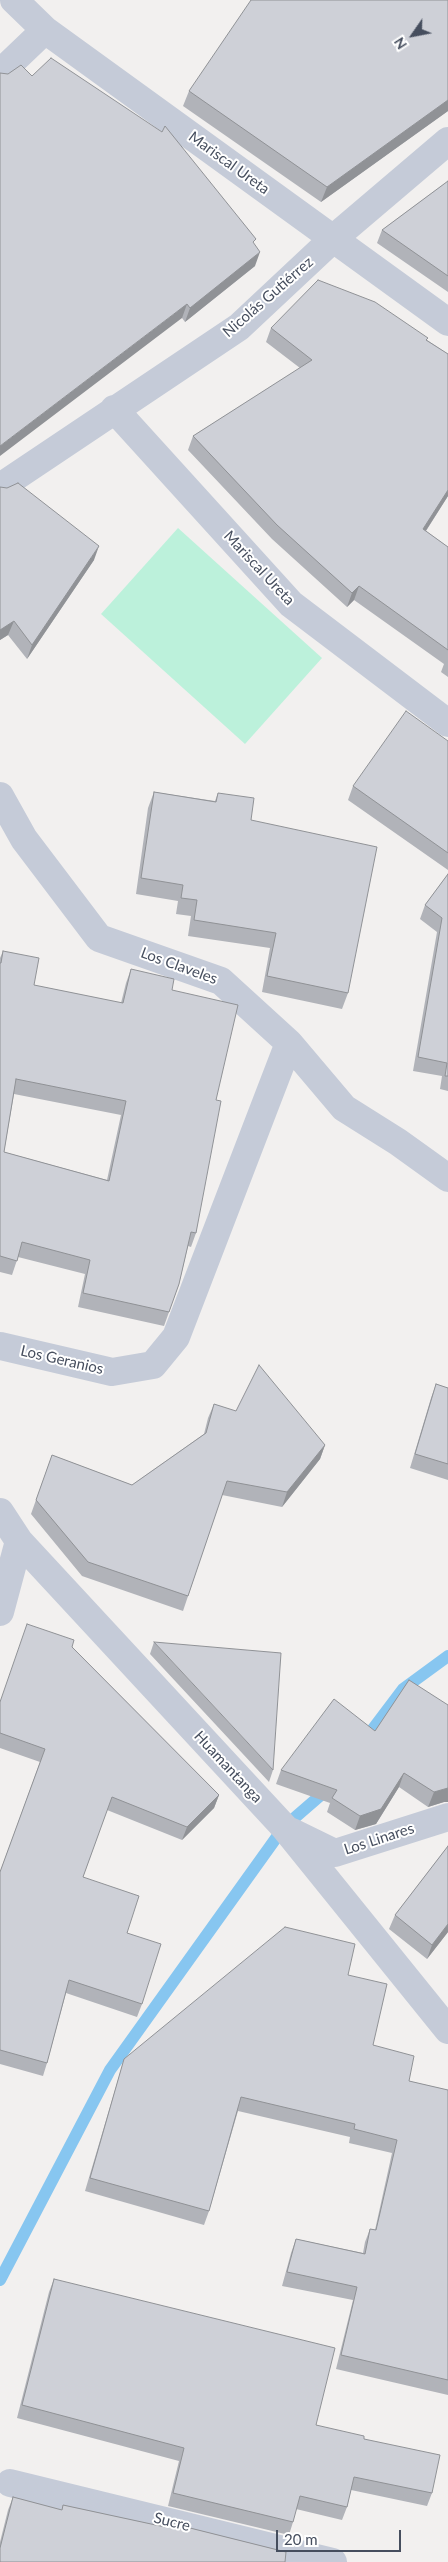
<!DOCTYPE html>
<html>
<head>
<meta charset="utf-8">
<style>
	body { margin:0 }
	#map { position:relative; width:448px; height:2562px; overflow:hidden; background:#f2f0ef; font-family:Lato,sans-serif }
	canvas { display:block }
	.north { position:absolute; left:388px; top:10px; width:50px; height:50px; -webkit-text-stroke:4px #fff; paint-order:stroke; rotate:237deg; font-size:14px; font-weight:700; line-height:20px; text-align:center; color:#464e5e }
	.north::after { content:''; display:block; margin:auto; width:18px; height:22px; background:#464e5e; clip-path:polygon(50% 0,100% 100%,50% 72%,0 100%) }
	.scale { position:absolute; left:276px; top:2530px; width:125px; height:22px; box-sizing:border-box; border:2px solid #464e5e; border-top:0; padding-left:6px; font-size:15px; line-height:18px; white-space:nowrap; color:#464e5e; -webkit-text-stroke:4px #fff; paint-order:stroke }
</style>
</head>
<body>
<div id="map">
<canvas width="448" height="2562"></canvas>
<div class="north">N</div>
<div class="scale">20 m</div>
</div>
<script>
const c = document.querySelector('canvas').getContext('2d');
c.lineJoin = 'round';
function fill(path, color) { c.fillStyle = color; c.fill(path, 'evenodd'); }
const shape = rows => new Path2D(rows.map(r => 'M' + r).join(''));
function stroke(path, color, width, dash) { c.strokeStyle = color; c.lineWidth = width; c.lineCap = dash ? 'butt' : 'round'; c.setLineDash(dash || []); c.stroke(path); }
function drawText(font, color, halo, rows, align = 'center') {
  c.font = font + ' Lato,sans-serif'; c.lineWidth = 4; c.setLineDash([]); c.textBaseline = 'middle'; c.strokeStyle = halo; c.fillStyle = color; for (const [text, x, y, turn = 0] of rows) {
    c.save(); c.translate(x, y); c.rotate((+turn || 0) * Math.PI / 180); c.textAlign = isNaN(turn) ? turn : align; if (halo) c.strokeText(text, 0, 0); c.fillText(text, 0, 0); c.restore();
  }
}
const green = shape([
	[178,528,322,658,245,744,101,614]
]);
const stream = shape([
	[363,1742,403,1689,448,1656],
	[0,2280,110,2070,284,1827,329,1788]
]);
const minor = shape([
	[14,0,45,30,448,322],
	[0,73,45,30],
	[114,409,291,604,448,723],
	[0,487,239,327,334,238,448,141],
	[0,796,24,839,99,938,221,981,289,1043,344,1108,398,1142,448,1178],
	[0,1346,112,1372,153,1365,176,1337,289,1043],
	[0,1512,19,1541,284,1827,448,2030],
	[0,1612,19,1541],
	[292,1832,335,1853,448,1817],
	[10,2483,333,2562]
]);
const wall = shape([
	[448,0,448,111,321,202,183,106,189,91],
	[1,74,32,76,254,244,255,266,185,322],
	[448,181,448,292,377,243,382,230],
	[271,328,427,340,448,354,448,496,426,531,448,547,448,677,441,672,444,664,354,600,347,607,272,539,188,450,193,436,300,368,266,342],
	[0,487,94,560,27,659,8,635,0,640],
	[448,741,448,870,348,800,353,786],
	[154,792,215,801,218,793,251,820,348,993,342,1009,262,992,270,948,188,936,191,916,176,914,178,901,136,894,148,808],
	[448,874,448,1091,440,1089,442,1076,413,1071,437,932,420,919,425,905],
	[3,951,34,985,121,1003,126,983,131,969,172,990,216,1100,196,1233,191,1247,188,1246,179,1284,164,1326,78,1307,85,1274,18,1257,12,1275,0,1272,0,958],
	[14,1094,121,1115,107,1180,4,1152],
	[436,1384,448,1388,448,1480,410,1468,431,1398],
	[214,1404,325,1445,320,1459,282,1507,222,1495,183,1611,82,1576,31,1514,52,1455,132,1485,204,1434,208,1418],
	[154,1642,273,1770,269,1782,150,1654],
	[72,1647,219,1795,214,1808,182,1840,107,1810,83,1877,127,1933,142,2004,137,2017,66,1993,47,2063,43,2076,0,2064,0,1872,40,1762,0,1748,0,1701],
	[448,1705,448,1802,444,1802,428,1807,399,1787,376,1824,355,1830,327,1812,330,1803,276,1784,281,1770,375,1731],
	[448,1846,448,1932,427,1959,389,1929,395,1915],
	[348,1975,373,2045,409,2081,448,2090,448,2395,336,2369,353,2300,282,2286,291,2253,296,2239,363,2253,365,2242,370,2229,375,2230,392,2153,349,2143,350,2137,238,2111,209,2211,204,2225,85,2191,120,2073,124,2059],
	[54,2279,316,2425,364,2439,432,2493,427,2506,351,2490,347,2507,342,2520,296,2509,293,2522,289,2535,168,2506,179,2461,17,2418,49,2292],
	[13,2497,62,2510,63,2505,165,2527,166,2522,286,2552,0,2562,0,2542,8,2510]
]);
const shadedWall = shape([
	[448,100,448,111,321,202,327,187],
	[260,252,255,266,185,322,190,308],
	[187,304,182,318,0,456,0,446],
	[448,490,448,496,418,543,423,529],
	[99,546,94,560,27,659,32,645],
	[359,586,354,600,347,607,352,593],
	[14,621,8,635,0,640,0,630],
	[325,1445,320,1459,282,1507,287,1492],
	[404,1773,399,1787,376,1824,355,1830,360,1816],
	[448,1788,448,1802,444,1802,428,1807,434,1792],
	[219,1795,214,1808,182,1840,187,1827],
	[448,1924,448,1932,427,1959,432,1945]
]);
const building = shape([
	[251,0,448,0,448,100,327,187,189,91,251,0],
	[51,58,162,132,165,126,256,239,253,242,260,252,190,308,187,304,0,446,0,73,8,74,21,65,32,76,51,58],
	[448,181,448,276,382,230,448,181],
	[318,280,375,302,428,338,426,340,448,354,448,490,423,529,448,547,448,650,359,586,352,593,277,525,193,436,312,360,271,328,318,280],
	[18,483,99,546,32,645,14,621,0,630,0,487,7,488,18,483],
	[406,711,448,741,448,853,353,786,406,711],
	[154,792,216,802,218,793,254,798,251,820,377,847,348,993,267,976,276,933,194,920,197,900,181,898,183,885,141,878,154,792],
	[448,874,448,1076,445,1076,447,1063,418,1057,442,918,425,905,448,874],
	[3,951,39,958,34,985,123,1003,131,969,174,979,172,990,238,1005,216,1100,221,1101,196,1233,191,1232,179,1284,169,1312,83,1293,90,1260,22,1242,17,1261,0,1256,0,963,1,963,3,951],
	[16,1079,126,1101,109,1181,4,1152,16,1079],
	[259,1365,325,1445,287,1492,227,1481,188,1596,88,1562,36,1500,52,1455,132,1485,206,1433,214,1404,236,1411,259,1365],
	[436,1384,448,1388,448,1464,415,1454,436,1384],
	[27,1624,74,1640,72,1647,219,1795,187,1827,112,1797,83,1877,139,1896,127,1933,161,1944,142,2004,69,1980,47,2063,0,2050,0,1872,45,1749,0,1733,0,1702,27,1624],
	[154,1642,281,1653,273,1770,248,1743,154,1642],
	[409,1680,448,1705,448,1788,434,1792,404,1773,381,1809,360,1816,332,1798,337,1790,281,1770,334,1699,375,1731,409,1680],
	[448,1846,448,1924,432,1945,395,1915,448,1846],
	[285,1927,355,1944,348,1975,387,1984,373,2045,414,2056,409,2081,448,2090,448,2380,341,2355,357,2287,287,2272,296,2239,365,2254,370,2229,376,2230,397,2140,354,2129,355,2124,241,2097,209,2211,90,2178,124,2059,285,1927],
	[54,2279,335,2348,316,2425,364,2436,364,2439,440,2455,432,2493,354,2477,347,2507,300,2496,293,2522,173,2493,184,2448,22,2405,54,2279],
	[13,2497,62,2510,63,2505,165,2527,166,2522,286,2552,285,2562,0,2562,0,2548,13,2497]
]);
const streetNames = [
	["Mariscal Ureta",229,163,36],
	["Nicolás Gutiérrez",268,297,-41],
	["Mariscal Ureta",259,568,47],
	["Los Claveles",179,966,20],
	["Los Geranios",62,1360,13],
	["Huamantanga",228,1767,47],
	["Los Linares",379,1839,-18],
	["Sucre",172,2522,14]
];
fill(green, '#bcf1db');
stroke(stream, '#87c6f0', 12);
stroke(minor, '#c5cbd8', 28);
fill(wall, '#b1b3b9');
fill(shadedWall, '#909296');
fill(building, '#ced0d7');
stroke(building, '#909296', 1);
drawText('15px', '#464e5e', '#fff', streetNames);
</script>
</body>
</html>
